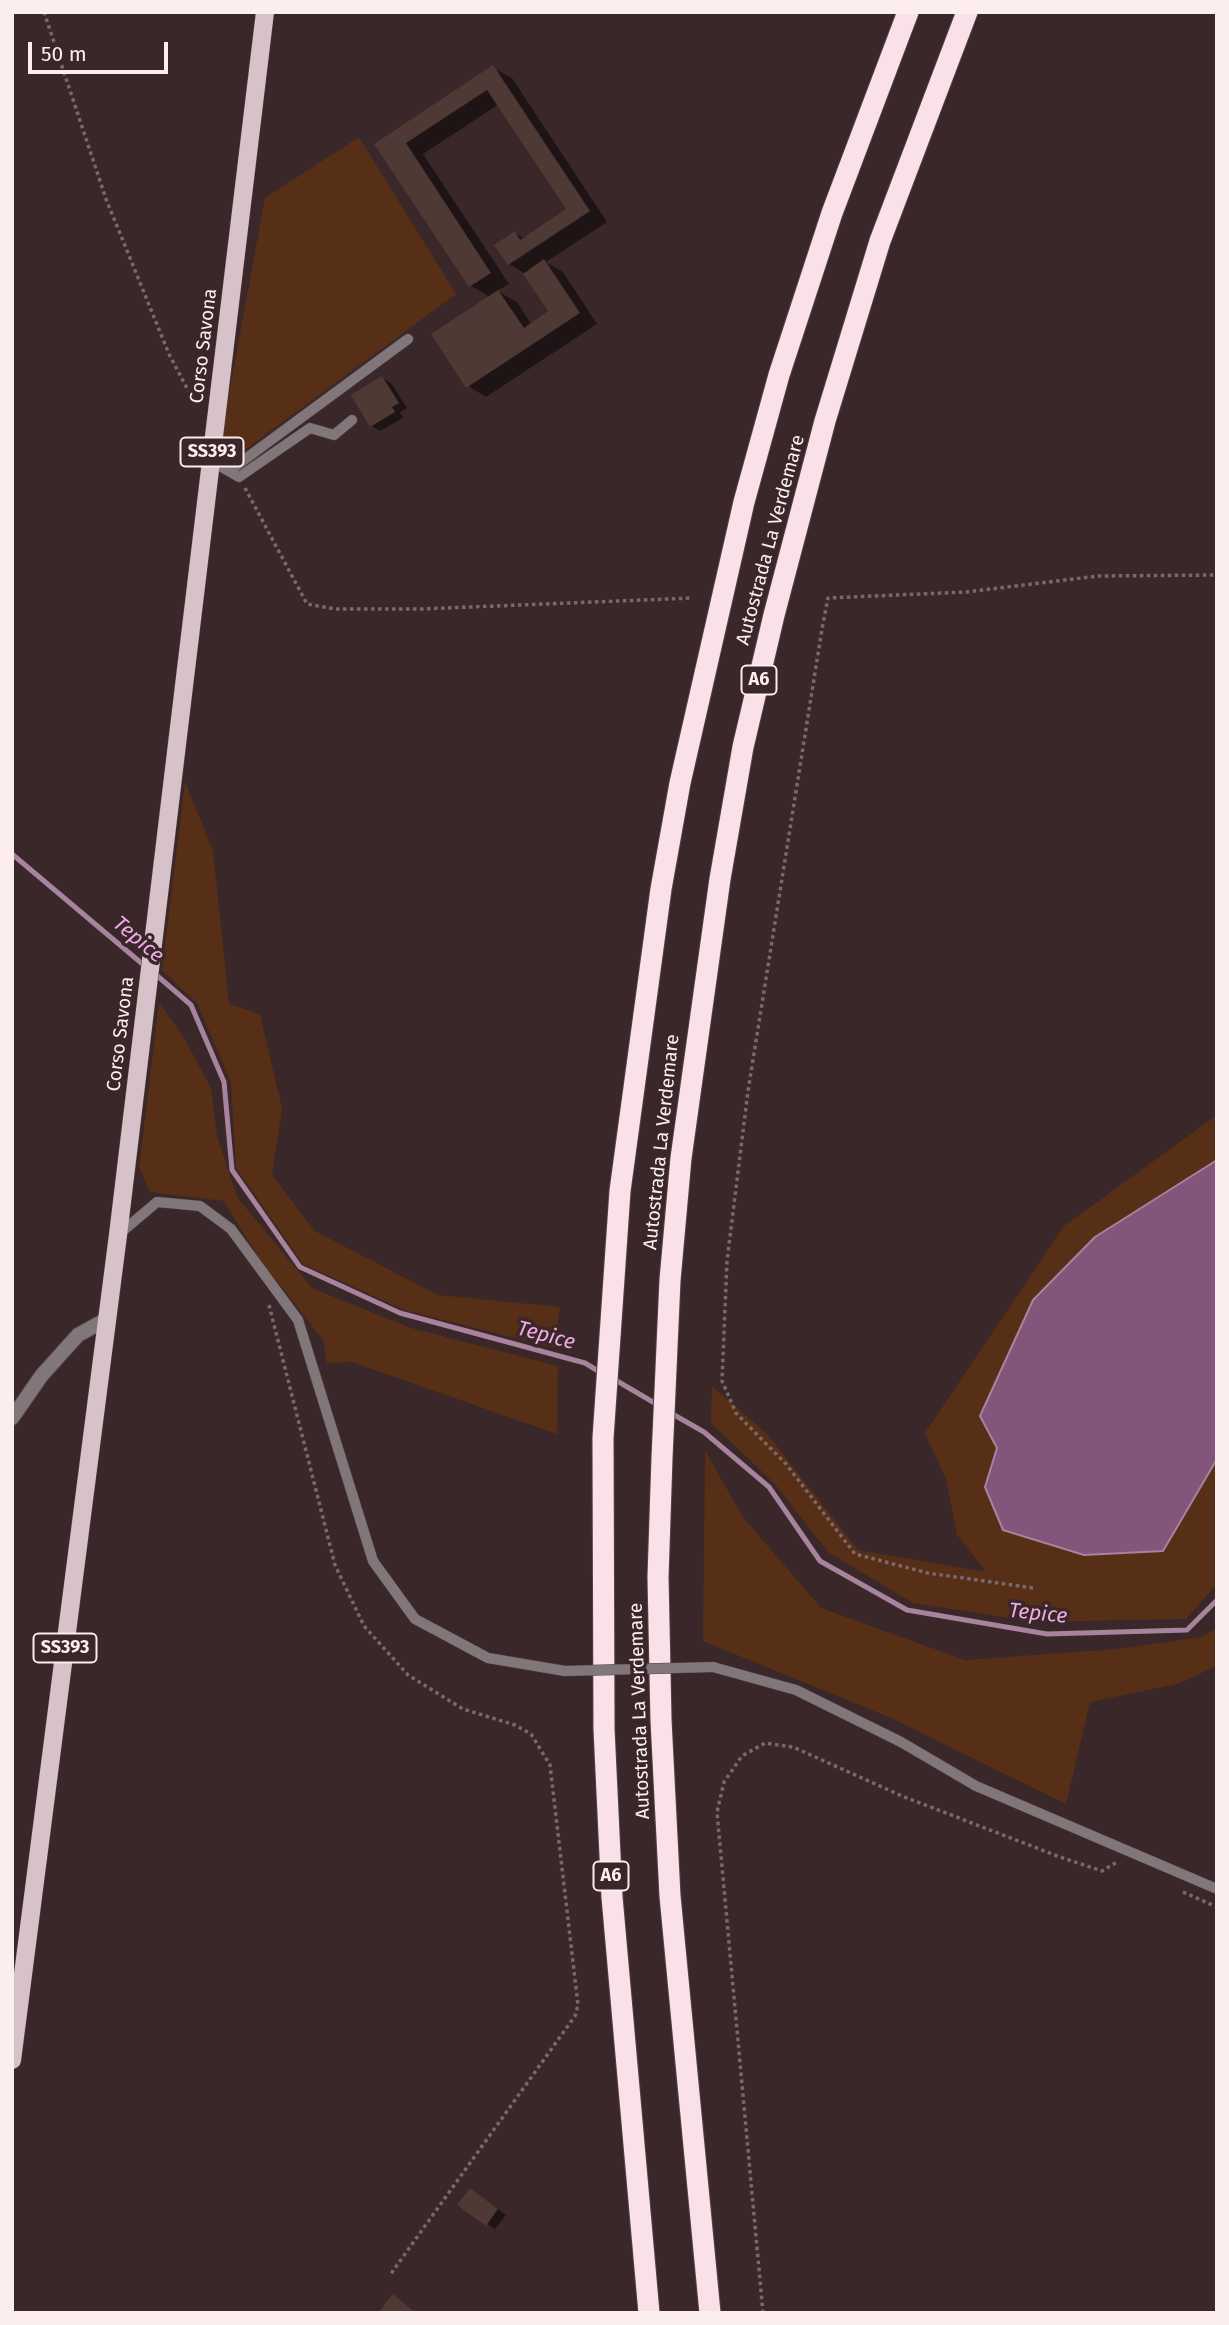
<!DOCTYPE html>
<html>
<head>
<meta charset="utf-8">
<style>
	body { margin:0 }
	#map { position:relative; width:1229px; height:2325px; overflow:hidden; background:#3a2729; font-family:"Fira Sans",sans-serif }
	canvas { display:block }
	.frame { position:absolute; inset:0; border:14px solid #fceeef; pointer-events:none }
	.scale { position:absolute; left:28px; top:42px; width:140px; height:32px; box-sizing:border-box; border:4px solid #fceeef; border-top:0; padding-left:9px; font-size:21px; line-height:24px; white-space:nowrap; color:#fceeef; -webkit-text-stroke:5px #3a2729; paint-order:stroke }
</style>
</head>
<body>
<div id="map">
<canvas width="1229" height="2325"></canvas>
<div class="frame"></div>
<div class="scale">50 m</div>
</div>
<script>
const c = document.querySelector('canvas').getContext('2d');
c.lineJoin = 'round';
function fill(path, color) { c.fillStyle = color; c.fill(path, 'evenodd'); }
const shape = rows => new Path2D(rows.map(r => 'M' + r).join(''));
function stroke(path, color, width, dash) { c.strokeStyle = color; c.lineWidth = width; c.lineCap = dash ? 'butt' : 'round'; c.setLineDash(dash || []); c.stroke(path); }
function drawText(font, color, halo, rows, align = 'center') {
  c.font = font + ' "Fira Sans",sans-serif'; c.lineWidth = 7; c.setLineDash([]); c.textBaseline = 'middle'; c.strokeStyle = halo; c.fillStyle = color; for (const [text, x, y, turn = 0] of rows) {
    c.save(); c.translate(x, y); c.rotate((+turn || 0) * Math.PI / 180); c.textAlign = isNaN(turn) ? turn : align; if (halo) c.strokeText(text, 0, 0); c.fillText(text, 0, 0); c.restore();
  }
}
const green = shape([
	[359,137,456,294,234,458,221,437,265,198],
	[185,782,213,851,229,1004,260,1014,282,1109,272,1175,315,1231,438,1295,560,1307,555,1348,404,1310,303,1264,236,1168,231,1082,197,1003,162,970],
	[159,1003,183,1036,211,1088,217,1136,237,1197,312,1288,411,1328,558,1366,557,1434,352,1362,327,1363,323,1340,259,1258,224,1201,150,1192,139,1167],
	[1217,1115,1217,1584,1186,1619,1036,1622,913,1603,828,1552,774,1483,711,1423,712,1386,768,1435,858,1550,986,1572,957,1535,946,1479,925,1433,1064,1226],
	[705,1450,742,1516,821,1608,965,1660,1117,1649,1201,1637,1217,1628,1217,1666,1177,1684,1090,1702,1066,1804,891,1718,703,1641]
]);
const water = shape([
	[1217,1160,1217,1459,1163,1551,1084,1555,1003,1530,985,1487,997,1448,980,1416,1033,1300,1095,1237,1217,1160]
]);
const shadow = shape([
	[493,68,512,78,607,222,546,262,563,272,597,324,486,397,468,386,490,297,471,286,377,144],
	[499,104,568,210,525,239,515,233,509,264,524,273,550,312,531,324,517,302,497,291,509,284,423,154],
	[383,378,391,383,407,408,400,412,403,418,380,431,372,426,353,396],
	[479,2195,506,2215,495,2229,487,2224]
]);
const stream = shape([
	[12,854,146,967],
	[154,973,191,1005,224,1082,232,1170,300,1267,400,1313,585,1363,603,1374],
	[612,1378,658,1405],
	[669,1412,704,1432,769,1487,820,1561,907,1610,1047,1634,1187,1630,1217,1600]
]);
const building = shape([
	[493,65,590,211,508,265,494,245,515,231,520,240,566,209,487,90,406,143,491,273,469,287,374,144],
	[544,259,580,313,466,388,431,334,498,290,524,328,548,311,523,274],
	[382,376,399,403,392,407,395,412,370,427,351,395],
	[470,2188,498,2209,486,2226,457,2205],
	[393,2294,416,2313,378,2313]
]);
const path = shape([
	[44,12,106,199,169,354,190,394,201,405],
	[245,488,307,604,335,609,421,609,692,598],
	[269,1305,335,1565,364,1626,408,1675,463,1709,515,1725,531,1734,550,1765,578,2005,575,2016,390,2275],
	[1033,1588,928,1573,855,1554,786,1464,736,1413,722,1381,727,1261,748,1091,822,629,828,598,966,592,1098,576,1217,575],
	[1183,1892,1217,1907],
	[763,2313,717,1812,724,1782,742,1756,765,1743,793,1747,902,1796,1060,1857,1102,1871,1117,1862]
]);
const service = shape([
	[211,461,239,477,310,428,334,435,352,420],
	[229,471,408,339],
	[118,1235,157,1202,200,1206,231,1229,298,1320,373,1561,415,1619,488,1658,565,1671],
	[713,1667,796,1690,901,1742,976,1786,1217,1889]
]);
const minor = shape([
	[12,1418,42,1375,78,1335,107,1319]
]);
const primary = shape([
	[12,2060,118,1235,265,12]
]);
const motorway = shape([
	[649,2313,612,1897,604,1729,603,1438,620,1191,661,889,680,783,744,502,779,375,832,213,908,12],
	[710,2313,670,1896,661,1720,658,1577,662,1458,670,1280,681,1158,720,879,743,747,774,615,825,421,880,241,967,12]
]);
const serviceBridge = shape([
	[565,1671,713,1667]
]);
const shields = [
	[212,452,63],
	[759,680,35],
	[65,1648,63],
	[611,1876,35]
];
const shieldNames = [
	["SS393",212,452],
	["A6",759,680],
	["SS393",65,1648],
	["A6",611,1876]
];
const streetNames = [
	["Corso Savona",204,346,-83],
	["Autostrada La Verdemare",771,540,-75],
	["Corso Savona",121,1034,-83],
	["Autostrada La Verdemare",662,1142,-84],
	["Autostrada La Verdemare",640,1711,-92]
];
const waterNames = [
	["Tepice",138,940,40],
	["Tepice",546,1336,15],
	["Tepice",1038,1614,6]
];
fill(green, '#572f16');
fill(water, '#83557a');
stroke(water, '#a7839d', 2);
fill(shadow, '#0007');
stroke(stream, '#a7839d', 5);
fill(building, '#4e3935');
stroke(service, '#554345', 11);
stroke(minor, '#554345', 16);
stroke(primary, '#554345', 19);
stroke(motorway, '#554345', 23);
stroke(path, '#7a696b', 3.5, [3.5, 3.5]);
stroke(service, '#81777b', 10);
stroke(minor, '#81777b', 14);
stroke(primary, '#d7c2ca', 18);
stroke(motorway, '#f9e0e9', 21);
stroke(serviceBridge, '#554345', 11, []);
stroke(serviceBridge, '#81777b', 10);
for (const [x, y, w] of shields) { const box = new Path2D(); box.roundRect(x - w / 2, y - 14.5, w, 29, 5); c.fillStyle = '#3a2729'; c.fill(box); stroke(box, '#fceeef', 2); }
drawText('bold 18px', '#fceeef', null, shieldNames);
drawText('19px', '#fceeef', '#3a2729', streetNames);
drawText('italic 21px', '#f2ace4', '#3a2729', waterNames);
</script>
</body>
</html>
